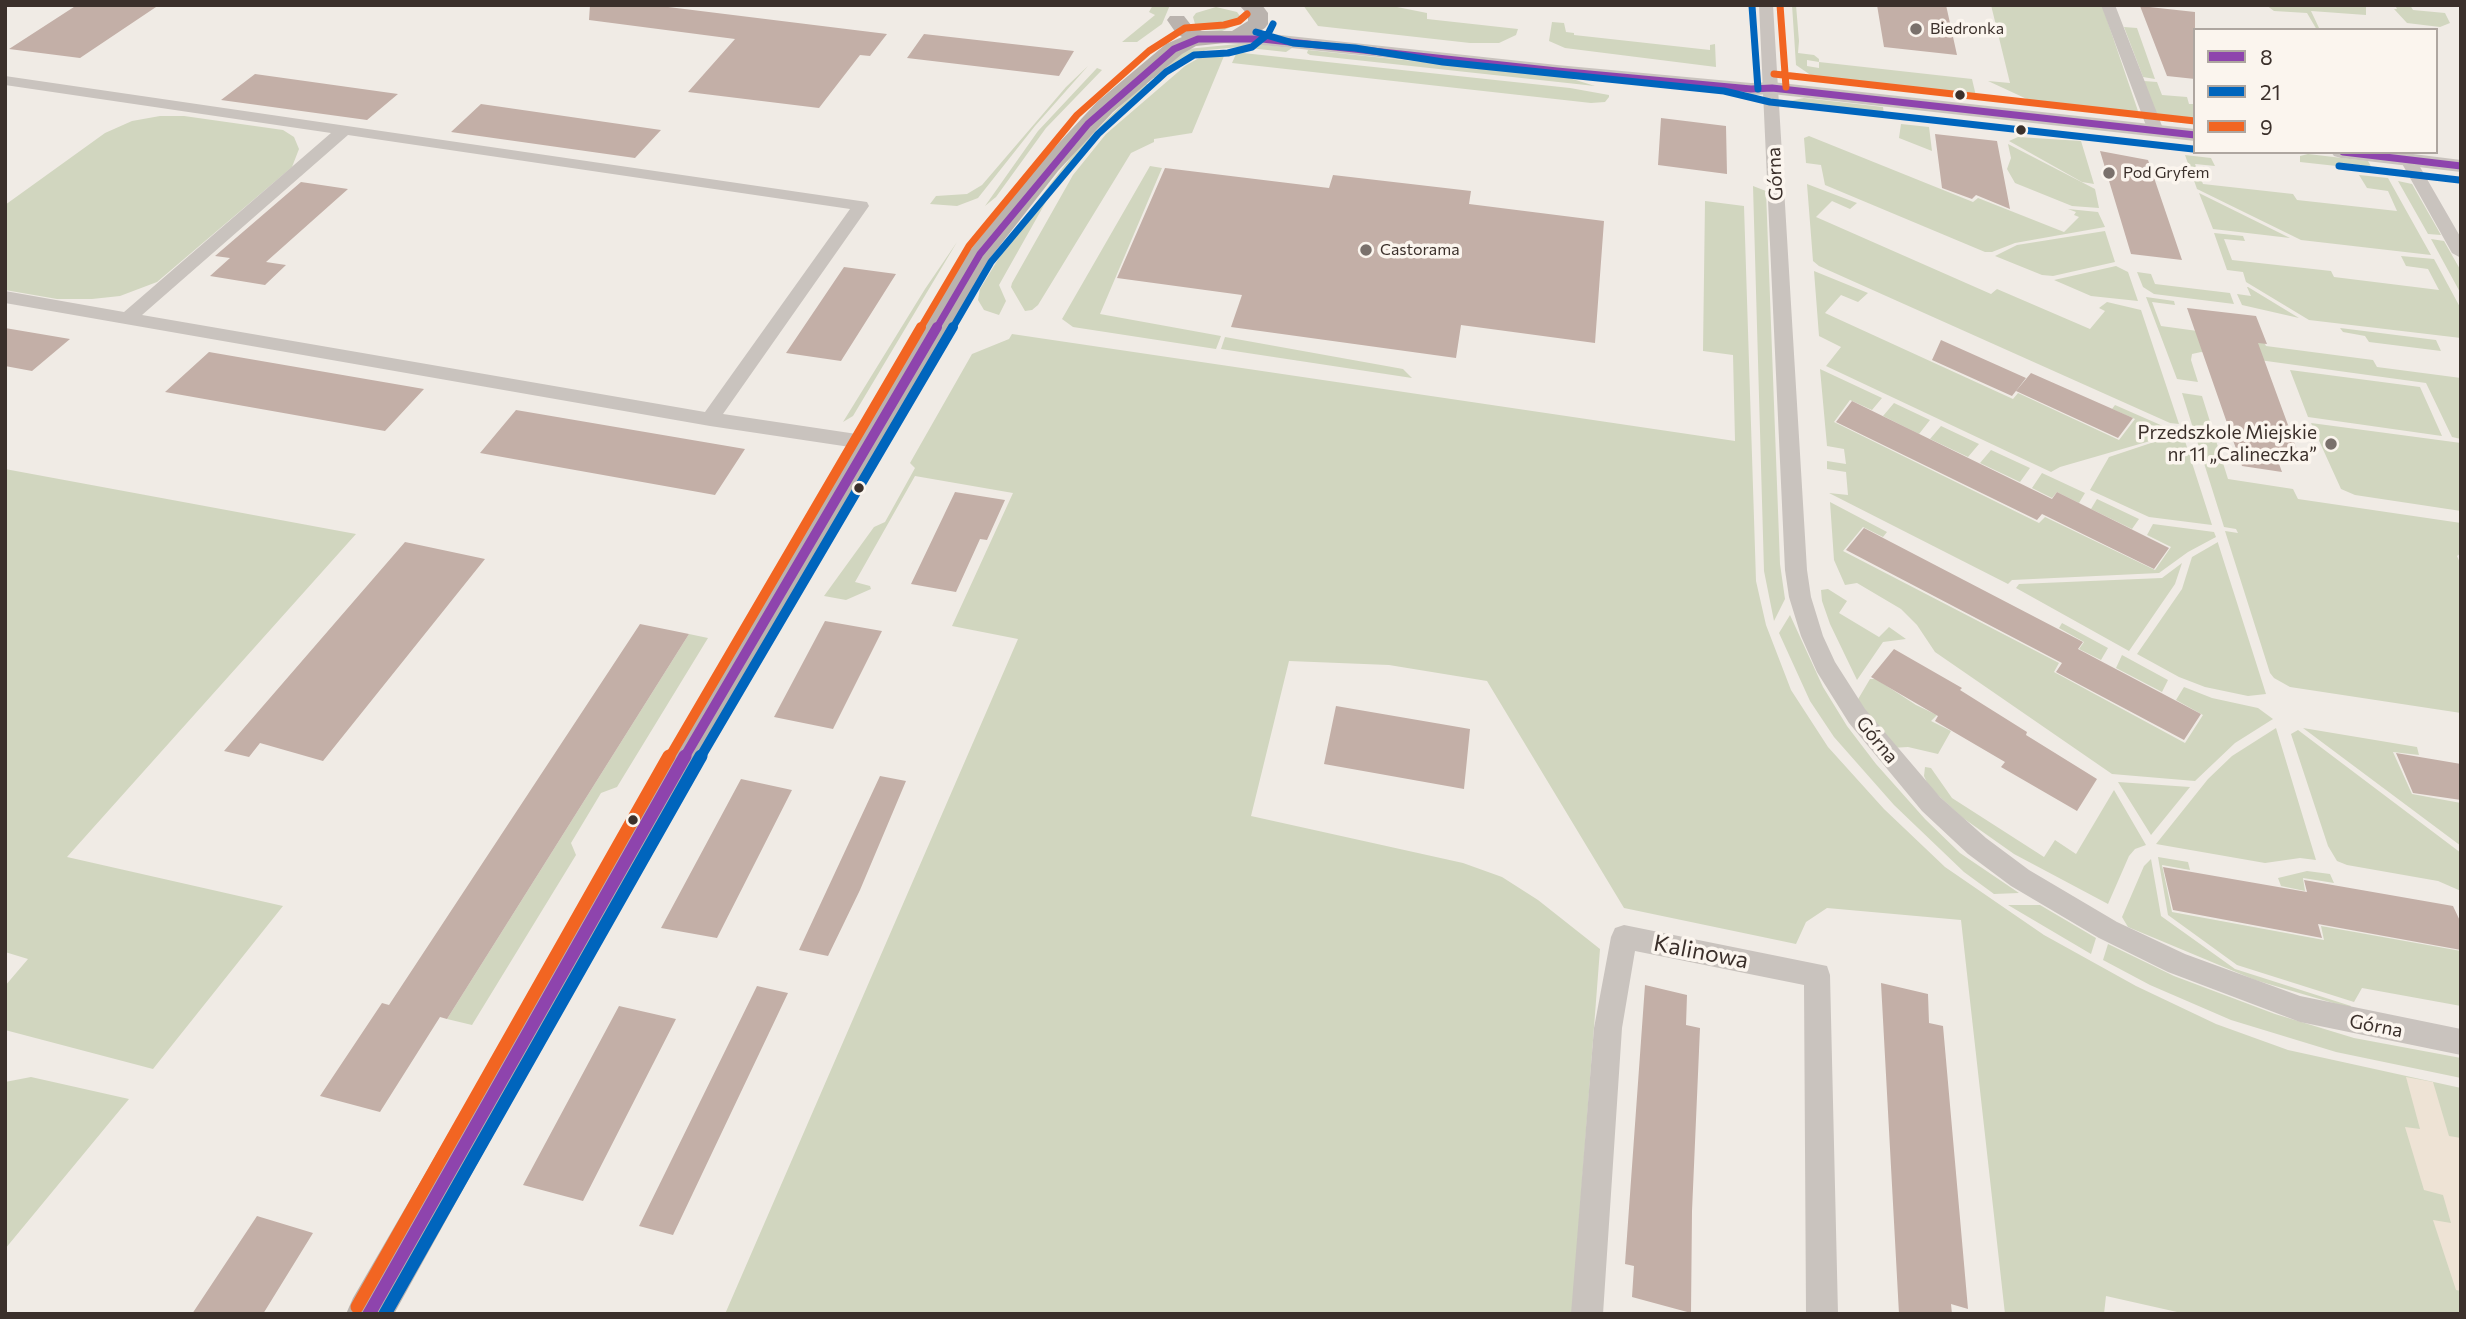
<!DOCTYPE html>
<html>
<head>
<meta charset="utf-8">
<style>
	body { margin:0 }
	#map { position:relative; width:2466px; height:1319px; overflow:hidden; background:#f0ebe5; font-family:Commissioner,sans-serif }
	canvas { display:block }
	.frame { position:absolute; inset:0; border:7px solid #3b302b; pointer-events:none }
	.legend { position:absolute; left:2193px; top:28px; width:245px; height:126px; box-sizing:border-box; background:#fbf5ee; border:2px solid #aea6a0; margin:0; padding:9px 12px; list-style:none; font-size:21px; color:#3b302b }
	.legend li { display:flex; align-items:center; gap:14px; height:35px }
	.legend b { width:35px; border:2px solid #aea6a0 }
</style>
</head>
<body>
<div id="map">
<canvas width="2466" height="1319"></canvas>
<div class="frame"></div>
<ul class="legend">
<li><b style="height:9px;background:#8e44ad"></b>8</li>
<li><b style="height:9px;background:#0065bd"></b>21</li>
<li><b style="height:9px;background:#f26522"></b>9</li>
</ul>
</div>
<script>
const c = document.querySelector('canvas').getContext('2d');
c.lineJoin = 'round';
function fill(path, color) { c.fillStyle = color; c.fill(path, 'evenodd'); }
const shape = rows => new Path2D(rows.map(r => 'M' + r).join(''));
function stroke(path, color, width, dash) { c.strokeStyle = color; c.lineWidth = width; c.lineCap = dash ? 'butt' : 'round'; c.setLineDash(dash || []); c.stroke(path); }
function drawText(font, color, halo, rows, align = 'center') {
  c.font = font + ' Commissioner,sans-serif'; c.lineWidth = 7; c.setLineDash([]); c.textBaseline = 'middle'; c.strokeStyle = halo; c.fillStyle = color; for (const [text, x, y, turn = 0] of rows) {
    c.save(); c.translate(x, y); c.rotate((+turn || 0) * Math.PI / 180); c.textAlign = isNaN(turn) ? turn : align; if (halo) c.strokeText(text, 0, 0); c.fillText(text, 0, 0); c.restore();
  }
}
const green = shape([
	[1153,5,1170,5,1162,24,1137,42,1122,42,1155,15,1149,12],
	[1303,5,1387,5,1427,13,1427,19,1518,29,1516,35,1499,43,1470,43,1318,26],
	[1792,5,1796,5,1799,41,1798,53,1814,55,1819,59,1819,62,1807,60,1807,66,1819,68,1819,62,1972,79,1976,96,1862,86,1812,76,1796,65],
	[1991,5,2102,5,2138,111,2132,111,2133,115,2042,106,1988,81,2010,83],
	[2266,5,2366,5,2366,15,2311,11,2320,30,2317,30,2307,13,2274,11],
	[2395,5,2410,5,2413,10,2445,13,2450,23,2440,27,2407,23,2394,9,2397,9],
	[1216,7,1237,12,1242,19,1240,23,1222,31,1206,30,1195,24,1193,17,1196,13],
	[1552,22,1564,23,1566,32,1574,33,1574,35,1710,50,1710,45,1715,44,1716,67,1565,48,1549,41],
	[2124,27,2137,28,2155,79,2143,77],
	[1248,43,1292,48,1286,52,1240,47,1206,50,1180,60,1158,78,1150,78,1187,49],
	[1308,50,1566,77,1595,86,1310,55,1307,53],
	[1243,53,1570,88,1609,95,1609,97,1605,102,1591,103,1232,63,1236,54],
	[1219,54,1224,56,1192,133,1154,139,1154,142,1131,153,1038,305,1032,310,1025,311,1011,287,1012,283,1073,175,1106,134,1185,66,1199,58],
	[1088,66,1035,126,978,198,957,206,930,204,936,196,967,194,982,185,1066,87],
	[1097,68,1102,70,1046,128,996,197,985,206,1038,131],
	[2144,81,2157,82,2162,95,2187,97,2189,104,2195,104,2195,118,2156,114],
	[1144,83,1148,84,1148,87,1096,133,1061,175,999,285,1006,301,999,315,984,310,978,300,980,289,1019,225,1078,148],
	[1804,98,1883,107,1884,114,1785,102],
	[160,116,184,116,283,130,294,137,299,149,292,167,157,282,120,296,92,299,57,299,5,290,5,205,105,133,132,121],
	[1901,124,1929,127,1932,151,1899,138],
	[1809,136,1973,202,1978,198,2064,232,2079,217,2074,215,2076,212,2068,209,2098,212,2105,227,2015,243,1992,252,1985,252,1825,185,1821,165,1806,163,1804,138],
	[2018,137,2081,141,2094,184,2082,182,2009,141],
	[2008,144,2095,189,2099,208,2072,206,2015,183,2007,169,2011,158],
	[2308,154,2368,161,2373,170,2300,162,2300,156],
	[2185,155,2211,158,2215,166,2195,164,2203,184,2293,194,2297,200,2397,211,2388,191,2367,188,2359,175,2388,178,2431,255,2301,240,2197,189],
	[1150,166,1162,168,1100,314,1221,336,1216,349,1073,327,1062,319],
	[2398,181,2412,184,2441,235,2428,234],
	[1807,184,1857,203,1850,209,1832,201,1816,217,1991,294,1997,289,2090,329,2105,311,2099,308,2107,302,2141,310,2179,424,2170,423,1819,266,1813,261],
	[1753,186,1766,191,1780,564,1785,599,1774,621,1764,571],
	[2199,193,2290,238,2213,229],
	[1705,201,1744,206,1756,581,1766,625,1791,690,1828,747,1884,809,1945,867,2044,935,2136,986,2216,1024,2288,1050,2461,1088,2461,1314,2186,1314,2106,1296,2104,1314,2005,1314,1961,920,1827,908,1806,922,1796,944,1624,908,1487,681,1389,665,1289,661,1251,816,1463,863,1502,877,1538,900,1600,949,1572,1314,725,1314,1018,639,952,626,1013,493,915,476,855,582,870,586,871,589,846,600,824,596,874,527,885,522,915,468,910,463,972,354,1009,339,1012,334,1735,441,1733,355,1703,351],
	[2105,231,2115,262,2053,276,2042,275,1995,256,2017,245],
	[2214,233,2243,236,2245,241,2224,239,2232,260,2331,271,2334,277,2439,290,2428,269,2406,266,2401,256,2434,259,2461,309,2461,338,2309,320,2246,282,2243,272,2227,270],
	[2431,239,2444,241,2461,271,2461,294],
	[957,242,853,416,843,422,925,289],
	[2116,266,2128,272,2138,301,2091,296,2054,280],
	[1814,271,1868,293,1858,302,1841,295,1825,313,2013,399,2018,393,2119,440,2135,419,2112,409,2115,405,2172,430,2150,441,2060,467,2051,472,1826,366,1841,347,1819,336],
	[2137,272,2151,274,2155,284,2230,293,2234,304,2154,294,2143,287],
	[2247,287,2248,287,2299,318,2242,305,2237,294,2251,296],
	[2146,297,2174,301,2175,305,2152,302,2161,326,2263,340,2266,346,2373,360,2377,367,2461,378,2461,439,2452,437,2426,383,2201,352,2192,354,2191,360,2198,382,2177,379],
	[2340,328,2436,340,2441,351,2369,342,2365,336,2343,332],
	[1225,337,1403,369,1412,378,1221,349],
	[1820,369,1882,398,1872,410,1850,400,1834,422,2039,523,2045,517,2155,570,2171,547,2147,535,2153,524,2214,532,2216,537,2188,552,2159,573,2012,580,2008,584,1829,493,1848,495,1846,472,1827,469,1827,461,1846,464,1844,449,1827,446],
	[2290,370,2420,387,2442,436,2308,417],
	[2182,393,2202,396,2228,479,2293,489,2298,499,2461,523,2461,553,2457,556,2461,565,2461,713,2290,687,2274,678,2270,673,2225,531,2238,533,2236,529,2224,527],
	[1894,403,1930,420,1919,434,1883,416],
	[2311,423,2461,443,2461,511,2355,495,2341,489],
	[1941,426,1979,444,1968,457,1930,439],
	[2178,434,2185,441,2212,525,2149,517,2090,490,2109,457],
	[1991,450,2030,468,2020,482,1980,463],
	[5,469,356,534,67,857,283,906,153,1069,5,1030,5,986,28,959,5,952],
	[2042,473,2085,493,2079,503,2057,492,2052,498,2032,488],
	[2097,499,2139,519,2132,529,2091,509],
	[1830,502,1887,532,1883,537,1863,527,1843,551,2059,663,2054,672,2185,743,2203,715,2176,700,2184,687,2212,698,2258,708,2273,719,2235,743,2195,781,2112,774,1935,652,1917,625,1901,609,1857,583,1845,585,1834,560],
	[2218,542,2218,543,2266,694,2248,696,2205,687,2179,677,2137,654,2182,589,2192,557],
	[2182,563,2175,584,2129,651,2016,588,2019,584,2162,578],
	[1828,589,1847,601,1839,613,1879,637,1889,627,1906,639,1883,642,1857,680,1830,624,1822,601,1821,590],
	[1790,615,1823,687,1847,726,1876,764,1925,819,1960,853,2019,893,1994,894,1964,872,1894,805,1834,737,1810,701,1779,633],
	[2062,623,2108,648,2101,660,2079,649,2084,642,2059,628],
	[689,634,708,638,617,787,601,793,571,843,576,855,472,1025,447,1019],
	[2122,655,2168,680,2162,692,2116,668],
	[1870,679,1876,679,1916,705,1937,715,1931,721,1951,731,1938,754,1908,747,1891,748,1857,701],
	[2276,728,2316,860,2300,858,2265,863,2156,844,2208,779,2232,756],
	[2303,728,2417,747,2419,755,2393,752,2412,794,2461,803,2461,846],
	[2298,730,2461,853,2461,891,2438,881,2347,865,2337,861,2328,846,2291,734],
	[1925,767,1931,768,1952,798,2044,857,2055,840,2076,854,2114,790,2146,845,2135,849,2129,856,2108,904,2014,854,1963,818,1929,787,1924,776],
	[2118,782,2190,787,2151,835],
	[2158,857,2188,862,2190,870,2162,865,2172,912,2324,940,2321,926,2461,951,2461,1006,2362,988,2354,1002,2237,965,2168,915],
	[2151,859,2161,916,2235,969,2351,1006,2350,1008,2255,980,2128,927,2122,917,2144,866],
	[2307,871,2330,874,2334,883,2303,878,2305,891,2281,886,2278,878],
	[2008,905,2040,905,2096,938,2091,954],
	[2108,944,2174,976,2275,1014,2354,1038,2461,1058,2461,1078,2336,1052,2231,1020,2150,985,2103,960],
	[31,1077,129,1099,5,1249,5,1082]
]);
const plaza = shape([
	[2406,1077,2433,1082,2449,1136,2461,1138,2461,1291,2456,1290,2433,1220,2451,1223,2443,1195,2424,1190,2405,1127,2420,1129]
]);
const building = shape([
	[77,5,159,5,80,58,9,49],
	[590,5,652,5,887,34,870,56,860,55,819,108,688,92,735,39,589,20],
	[1877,5,1946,5,1957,55,1884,47],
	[2140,6,2195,12,2195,79,2167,76],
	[924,34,1074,51,1059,76,907,58],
	[255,74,398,94,367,120,221,100],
	[481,104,661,130,635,158,451,132],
	[1661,118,1726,126,1727,174,1658,165],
	[1935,134,1997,141,2010,209,1976,195,1972,199,1942,188],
	[2100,151,2148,160,2182,260,2131,254],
	[1165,168,1329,188,1333,175,1471,191,1469,204,1604,221,1595,343,1461,325,1456,358,1231,327,1242,295,1117,278],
	[301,182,348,189,266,262,286,265,265,285,210,276,230,258,215,256],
	[844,267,896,274,841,361,786,353],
	[2187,308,2256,316,2267,344,2258,343,2299,455,2274,450,2282,472,2242,466],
	[5,328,70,339,32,371,5,366],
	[1941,340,2026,378,2012,396,1932,360],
	[209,352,424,389,385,431,165,392],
	[2031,373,2133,418,2118,438,2016,391],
	[1852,401,2052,499,2057,492,2169,548,2154,569,2042,514,2037,520,1836,422],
	[516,410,745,449,715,495,480,453],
	[955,492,1005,500,987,540,980,539,956,592,911,584],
	[1864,528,2083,642,2078,649,2201,714,2184,740,2056,672,2062,663,1846,550],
	[405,542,485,559,323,761,260,743,249,757,224,751],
	[825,621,882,631,833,729,774,717],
	[640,624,689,634,447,1019,440,1017,380,1112,320,1096,382,1003,389,1005],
	[1894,649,1962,688,1960,690,2027,732,2026,735,2097,779,2077,811,2001,767,2005,762,1935,721,1938,716,1871,677],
	[1336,706,1470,729,1464,789,1324,764],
	[2396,753,2461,764,2461,800,2413,793],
	[880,776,906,781,860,890,828,956,799,950],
	[741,779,792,790,717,938,661,928],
	[2163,867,2307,892,2304,880,2453,906,2461,923,2461,950,2318,924,2322,938,2173,910],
	[1881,983,1928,994,1929,1023,1943,1026,1968,1309,1951,1304,1952,1314,1899,1314],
	[1645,985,1687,995,1686,1025,1700,1028,1692,1211,1691,1313,1632,1297,1634,1266,1625,1264],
	[757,986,788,993,673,1235,639,1226],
	[619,1006,676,1019,583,1201,523,1185],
	[257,1216,313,1233,263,1314,192,1314]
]);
const minor = shape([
	[1759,5,1773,5,1807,570,1811,597,1823,636,1835,662,1865,709,1940,797,1986,838,2029,870,2117,922,2185,954,2300,996,2461,1029,2461,1055,2300,1022,2168,972,2099,938,2011,886,1968,854,1922,811,1849,723,1817,672,1801,636,1789,597,1785,570,1759,5],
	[2101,5,2115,5,2164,131,2162,134,2156,136,2148,131,2101,5],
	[5,76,867,202,869,206,723,414,870,436,877,438,880,443,877,448,870,450,710,426,5,303,5,291,124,312,331,133,5,85,5,76],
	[348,135,850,209,705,412,142,315,348,135],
	[2408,155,2416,160,2461,238,2461,258,2452,253,2400,160,2408,155],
	[1624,925,1827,966,1830,975,1838,1314,1806,1314,1804,985,1635,951,1622,1028,1603,1314,1571,1314,1594,1028,1611,937,1615,928,1624,925]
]);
const tertiary = shape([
	[1226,33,1262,33,1557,65,1751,83,1772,82,2195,129,2195,141,1772,94,1751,95,1262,45,1219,43,1216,39,1219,35,1226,33],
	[2331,152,2397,152,2461,160,2461,172,2341,158,2334,156,2331,152]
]);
const secondary = shape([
	[1239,5,1262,5,1268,13,1268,24,1265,28,1244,41,1196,46,1182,54,1113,112,1058,171,991,257,702,758,394,1314,346,1314,353,1298,678,738,967,254,1042,161,1097,102,1166,44,1182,37,1176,33,1167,20,1170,16,1184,16,1191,25,1202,31,1232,31,1248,21,1248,15,1239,5]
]);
const bus1Far2 = shape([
	[2343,152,2461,166],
	[936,329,980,254,1088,124,1174,49,1198,39,1262,39,1557,71,1751,89,1772,88,2195,135]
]);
const bus1Far1 = shape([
	[684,758,937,327]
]);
const bus1 = shape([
	[369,1314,685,756]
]);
const bus2Far2 = shape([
	[1752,6,1758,89],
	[1256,32,1293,43,1355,48,1443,62,1724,91,1770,102,2193,149],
	[2339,166,2459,180],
	[952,329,991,262,1098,134,1166,72,1194,55,1228,53,1252,47,1268,34,1273,24]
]);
const bus2Far1 = shape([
	[700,758,953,327]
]);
const bus2 = shape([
	[385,1314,701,756]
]);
const bus3Far2 = shape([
	[1780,5,1786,87],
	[1774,74,2195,121],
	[920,329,969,246,1077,115,1149,51,1185,28,1224,25,1239,21,1247,14]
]);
const bus3Far1 = shape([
	[669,758,921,327]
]);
const bus3 = shape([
	[357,1307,669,756]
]);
const markers = [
	[1916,29,7,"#7a716c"],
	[1960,95,6,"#3b302b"],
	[2021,130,6,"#3b302b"],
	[2109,173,7,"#7a716c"],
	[1366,250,7,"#7a716c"],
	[2331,444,7,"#7a716c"],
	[859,488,6,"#3b302b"],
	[633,820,6,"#3b302b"]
];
const farPoinames = [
	["Biedronka",1930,29],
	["Pod Gryfem",2123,173],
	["Castorama",1380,250]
];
const streetNames = [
	["Górna",1775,174,-93],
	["Górna",1877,740,51],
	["Górna",2376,1026,11]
];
const poiNames = [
	["Przedszkole Miejskie",2317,433],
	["nr 11 „Calineczka”",2317,455]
];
const nearStreetnames = [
	["Kalinowa",1701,952,11]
];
fill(green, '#d1d6bf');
fill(plaza, '#eee3d5');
fill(building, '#c3afa7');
fill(minor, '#c9c3be');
fill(tertiary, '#c9c3be');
fill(secondary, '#bab3ae');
stroke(bus1Far2, '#8e44ad', 7);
stroke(bus1Far1, '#8e44ad', 10);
stroke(bus1, '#8e44ad', 13);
stroke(bus2Far2, '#0065bd', 7);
stroke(bus2Far1, '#0065bd', 10);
stroke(bus2, '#0065bd', 13);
stroke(bus3Far2, '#f26522', 7);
stroke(bus3Far1, '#f26522', 10);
stroke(bus3, '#f26522', 13);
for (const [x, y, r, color] of markers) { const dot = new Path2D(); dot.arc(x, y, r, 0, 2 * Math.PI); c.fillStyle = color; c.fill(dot); stroke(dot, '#fbf5ee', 2.5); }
drawText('16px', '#3b302b', '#fbf5ee', farPoinames, 'left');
drawText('19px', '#3b302b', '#fbf5ee', streetNames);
drawText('19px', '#3b302b', '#fbf5ee', poiNames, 'right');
drawText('23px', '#3b302b', '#fbf5ee', nearStreetnames);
</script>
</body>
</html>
